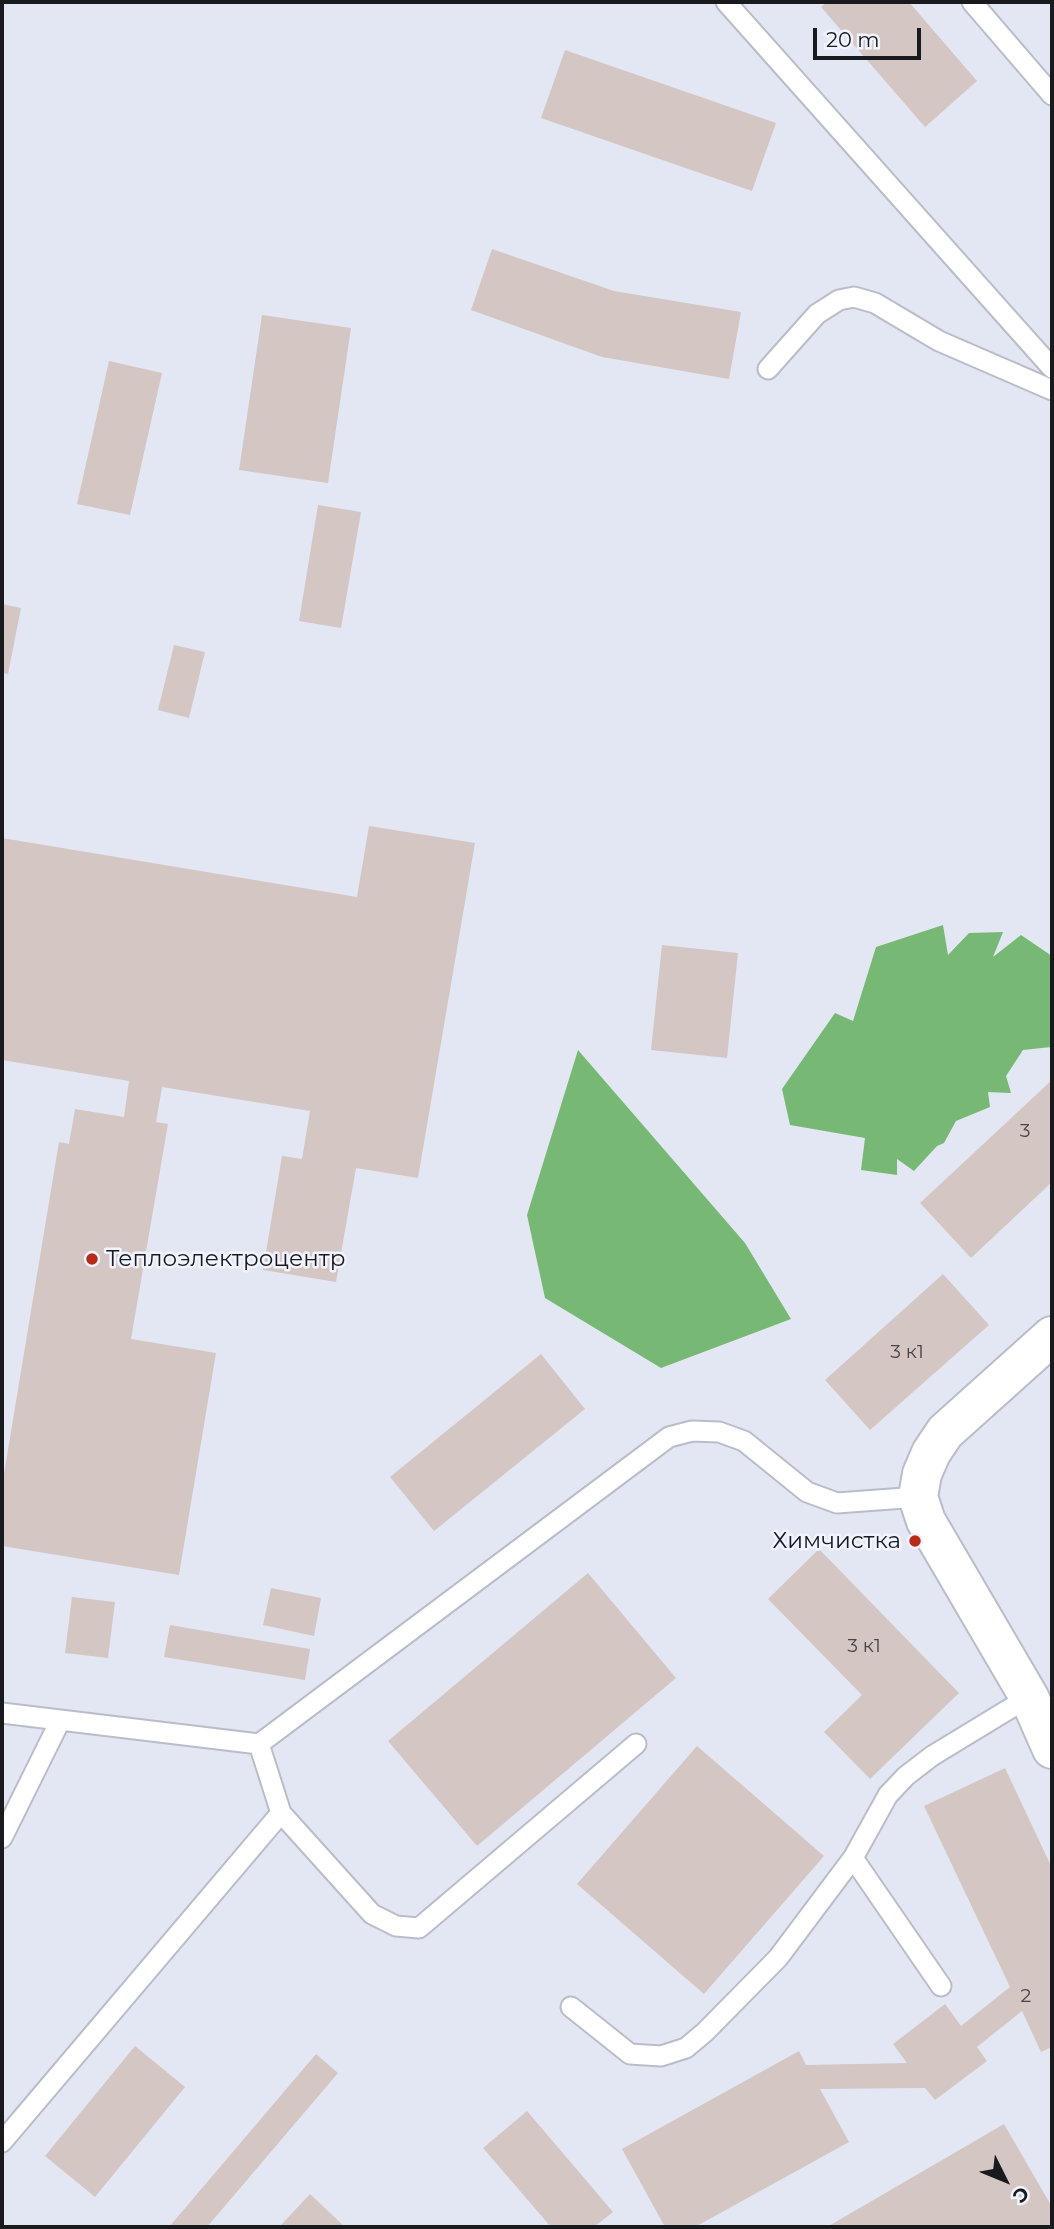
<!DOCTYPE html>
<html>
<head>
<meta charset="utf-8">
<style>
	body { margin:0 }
	#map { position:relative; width:1054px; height:2229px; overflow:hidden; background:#e3e7f3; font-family:Montserrat,sans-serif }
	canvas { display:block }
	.frame { position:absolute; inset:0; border:4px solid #191a1e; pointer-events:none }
	.north { position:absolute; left:970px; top:2145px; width:70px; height:70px; -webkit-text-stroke:5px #f1f4fe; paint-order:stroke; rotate:133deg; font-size:19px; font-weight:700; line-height:28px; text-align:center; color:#191a1e }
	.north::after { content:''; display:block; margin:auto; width:24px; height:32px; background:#191a1e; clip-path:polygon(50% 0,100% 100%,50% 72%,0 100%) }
	.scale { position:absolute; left:813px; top:28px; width:108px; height:32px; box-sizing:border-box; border:4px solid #191a1e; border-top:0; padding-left:9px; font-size:21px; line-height:24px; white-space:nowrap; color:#191a1e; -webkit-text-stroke:5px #f1f4fe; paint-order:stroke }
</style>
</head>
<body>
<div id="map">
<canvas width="1054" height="2229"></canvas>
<div class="frame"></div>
<div class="north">С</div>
<div class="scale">20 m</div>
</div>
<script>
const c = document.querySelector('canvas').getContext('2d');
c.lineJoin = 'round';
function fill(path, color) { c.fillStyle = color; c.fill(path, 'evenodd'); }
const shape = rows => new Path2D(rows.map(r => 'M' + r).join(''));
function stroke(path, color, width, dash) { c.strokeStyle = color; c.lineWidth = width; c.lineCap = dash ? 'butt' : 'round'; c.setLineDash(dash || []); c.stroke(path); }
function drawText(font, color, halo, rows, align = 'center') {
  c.font = font + ' Montserrat,sans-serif'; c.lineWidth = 5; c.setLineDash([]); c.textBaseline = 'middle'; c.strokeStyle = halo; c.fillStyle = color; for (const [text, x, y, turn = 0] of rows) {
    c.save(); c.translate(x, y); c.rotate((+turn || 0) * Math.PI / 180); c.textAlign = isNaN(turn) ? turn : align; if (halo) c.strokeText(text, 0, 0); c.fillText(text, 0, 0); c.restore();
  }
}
const forest = shape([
	[943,925,948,955,969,933,1003,932,993,957,1021,935,1049,954,1052,957,1052,1042,1051,1047,1023,1050,1006,1076,1011,1093,988,1092,990,1107,956,1121,944,1143,937,1146,914,1171,897,1159,897,1175,861,1170,865,1138,790,1125,782,1089,835,1013,853,1021,876,947],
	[578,1050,745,1243,791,1319,661,1368,545,1298,527,1215]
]);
const building = shape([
	[827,2,909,2,977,81,925,127,821,7],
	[565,50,776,123,752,191,541,118],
	[492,249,614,291,741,312,729,379,602,357,471,310],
	[262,315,351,328,328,483,239,470],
	[109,361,162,373,130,515,77,504],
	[318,505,361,512,341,628,299,621],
	[2,604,21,608,8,674,2,673],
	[174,645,205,652,189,718,158,710],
	[369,826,475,843,418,1178,356,1168,336,1282,263,1270,282,1156,302,1159,310,1111,162,1087,156,1122,168,1124,131,1339,216,1353,179,1575,2,1546,2,1486,59,1142,69,1144,75,1109,124,1117,129,1081,2,1060,2,838,357,897],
	[662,945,738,953,727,1058,651,1050],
	[1052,1080,1052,1182,971,1258,920,1203],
	[943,1274,989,1325,870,1430,825,1380],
	[541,1354,585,1409,434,1531,390,1477],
	[819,1549,959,1693,870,1779,824,1732,862,1695,768,1599],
	[588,1573,676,1678,477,1846,388,1741],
	[271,1588,321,1598,314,1636,263,1625],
	[72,1597,115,1602,108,1658,65,1653],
	[170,1625,310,1649,305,1680,164,1657],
	[697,1746,824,1856,704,1994,577,1884],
	[1005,1768,1052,1868,1052,2047,1041,2052,1022,2011,977,2047,987,2061,935,2100,925,2088,820,2089,849,2142,695,2227,665,2227,622,2149,799,2051,806,2065,907,2063,893,2044,945,2004,961,2026,1010,1987,924,1806],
	[135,2046,185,2087,95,2197,45,2156],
	[316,2054,338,2073,207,2227,169,2227],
	[527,2111,613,2212,594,2227,551,2227,483,2148],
	[1004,2124,1052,2207,1052,2227,827,2227],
	[310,2194,345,2227,279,2227]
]);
const lane = shape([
	[726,2,1052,368],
	[972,2,1052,95],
	[768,369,817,314,839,300,854,297,875,303,939,341,1052,390],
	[2,1713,259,1744,669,1437,692,1431,719,1432,744,1441,807,1492,837,1503,918,1497],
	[259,1744,281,1813,372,1914,396,1926,419,1928,636,1744],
	[2,1838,60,1721],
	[941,1986,853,1858,888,1795,906,1776,932,1756,1029,1697],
	[571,2007,630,2054,661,2056,686,2048,705,2032,778,1958,853,1858],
	[2,2142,281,1813]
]);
const street = shape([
	[1052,1336,945,1432,931,1453,922,1474,918,1497,926,1521,1029,1697,1052,1749]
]);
const markers = [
	[92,1259,7,"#b82b18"],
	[915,1541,7,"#b82b18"]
];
const numberNames = [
	["3",1025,1131],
	["3 к1",907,1352],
	["3 к1",864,1646],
	["2",1026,1996]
];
const poiNames = [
	["Теплоэлектроцентр",106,1259],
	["Химчистка",901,1541,"right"]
];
fill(forest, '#77b974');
fill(building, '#d4c6c3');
stroke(lane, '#babdc9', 23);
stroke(street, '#babdc9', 42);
stroke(lane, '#fff', 19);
stroke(street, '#fff', 38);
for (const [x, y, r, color] of markers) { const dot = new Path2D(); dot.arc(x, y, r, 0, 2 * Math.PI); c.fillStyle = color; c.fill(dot); stroke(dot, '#f1f4fe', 2.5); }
drawText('19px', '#484547', null, numberNames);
drawText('23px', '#191a1e', '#f1f4fe', poiNames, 'left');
</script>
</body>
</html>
